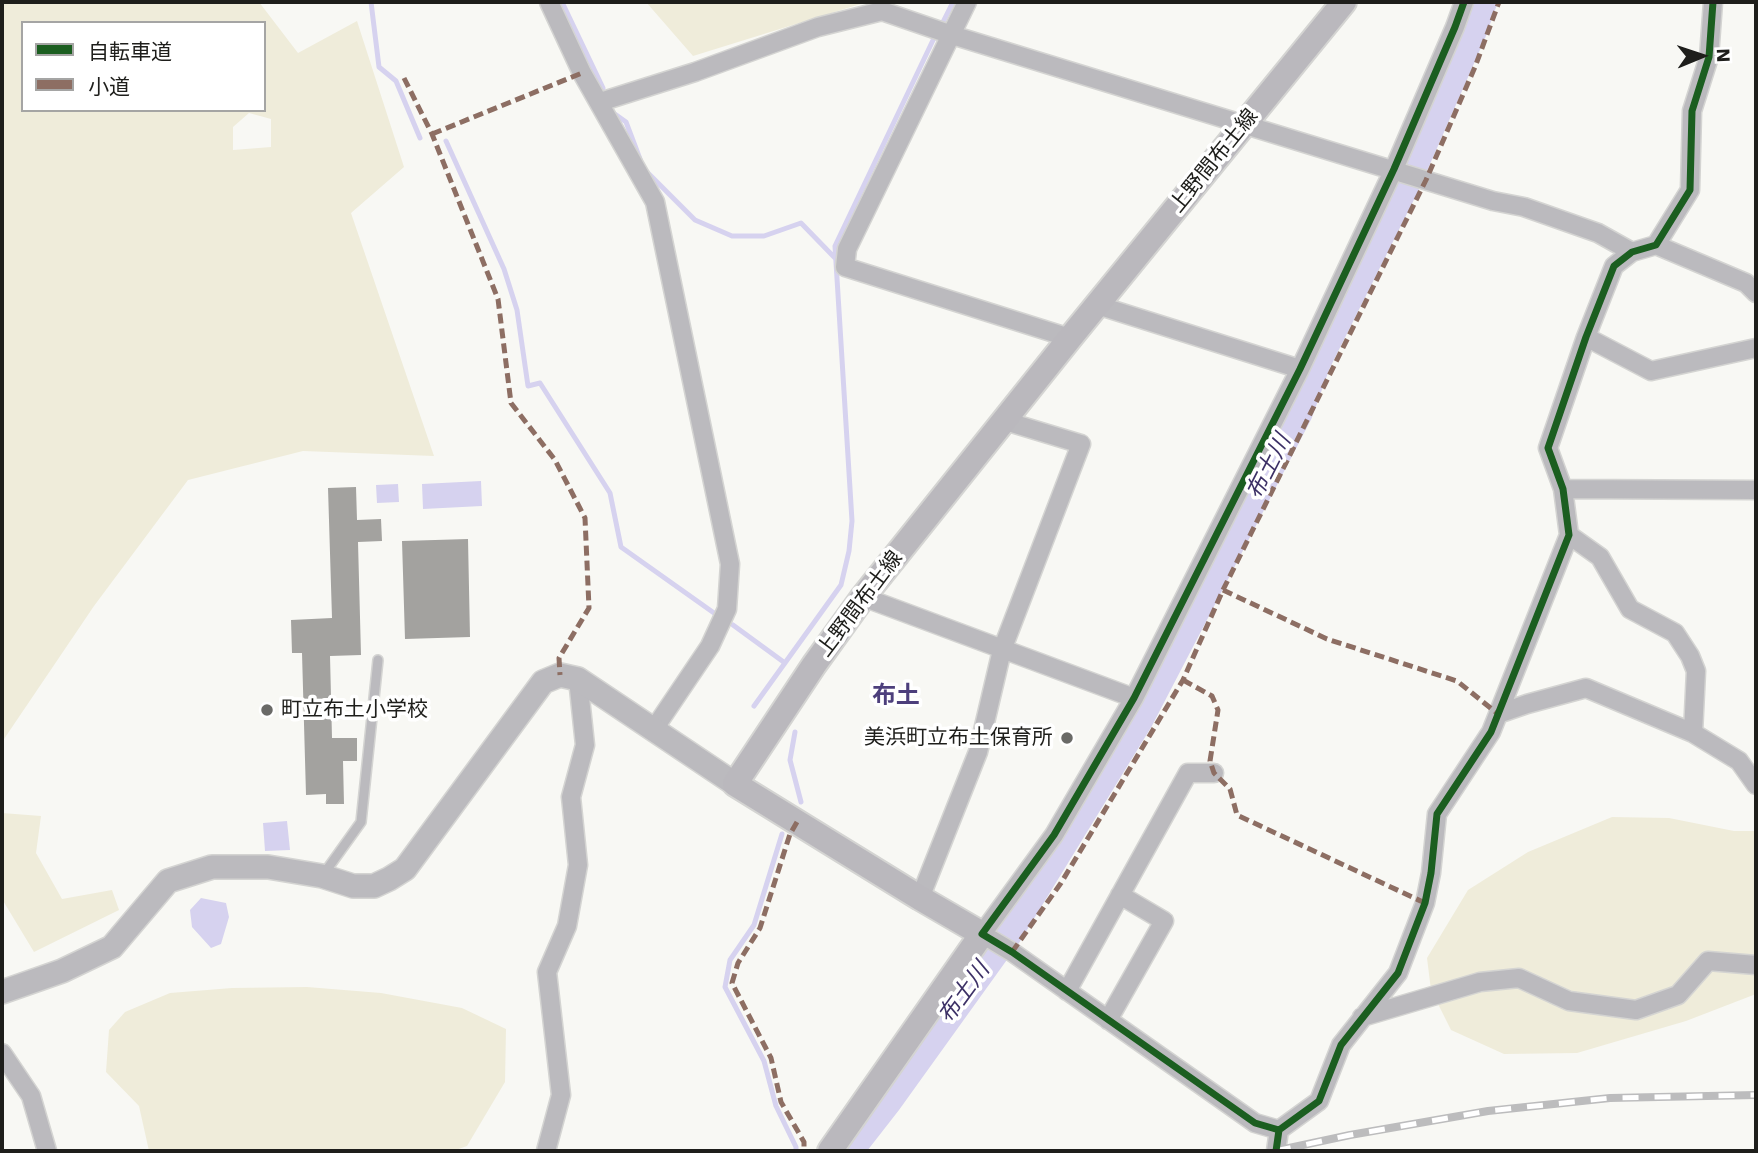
<!DOCTYPE html>
<html>
<head>
<meta charset="utf-8">
<style>
	body { margin:0 }
	#map { position:relative; width:1758px; height:1153px; overflow:hidden; background:#f8f8f4; font-family:"Work Sans","Noto Sans JP",sans-serif }
	canvas { display:block }
	.frame { position:absolute; inset:0; border:4px solid #1e1e1b; pointer-events:none }
	.legend { position:absolute; left:21px; top:21px; width:245px; height:91px; box-sizing:border-box; background:#fff; border:2px solid #a5a5a4; margin:0; padding:9px 12px; list-style:none; font-size:21px; color:#1e1e1b }
	.legend li { display:flex; align-items:center; gap:14px; height:35px }
	.legend b { width:35px; border:2px solid #a5a5a4 }
	.north { position:absolute; left:1667px; top:21px; width:70px; height:70px; -webkit-text-stroke:5px #fff; paint-order:stroke; rotate:88deg; font-size:19px; font-weight:700; line-height:28px; text-align:center; color:#1e1e1b }
	.north::after { content:''; display:block; margin:auto; width:24px; height:32px; background:#1e1e1b; clip-path:polygon(50% 0,100% 100%,50% 72%,0 100%) }
</style>
</head>
<body>
<div id="map">
<canvas width="1758" height="1153"></canvas>
<div class="frame"></div>
<ul class="legend">
<li><b style="height:9px;background:#1b5e20"></b>自転車道</li>
<li><b style="height:9px;background:#8d6e63"></b>小道</li>
</ul>
<div class="north">N</div>
</div>
<script>
const c = document.querySelector('canvas').getContext('2d');
c.lineJoin = 'round';
function fill(path, color) { c.fillStyle = color; c.fill(path, 'evenodd'); }
const shape = rows => new Path2D(rows.map(r => 'M' + r).join(''));
function stroke(path, color, width, dash) { c.strokeStyle = color; c.lineWidth = width; c.lineCap = dash ? 'butt' : 'round'; c.setLineDash(dash || []); c.stroke(path); }
function drawText(font, color, halo, rows, align = 'center') {
  c.font = font + ' "Work Sans","Noto Sans JP",sans-serif'; c.lineWidth = 7; c.setLineDash([]); c.textBaseline = 'middle'; c.strokeStyle = halo; c.fillStyle = color; for (const [text, x, y, turn = 0] of rows) {
    c.save(); c.translate(x, y); c.rotate((+turn || 0) * Math.PI / 180); c.textAlign = isNaN(turn) ? turn : align; if (halo) c.strokeText(text, 0, 0); c.fillText(text, 0, 0); c.restore();
  }
}
const green = shape([
	[2,2,259,2,298,53,357,21,404,167,351,213,434,456,303,451,188,480,94,606,2,742],
	[23,23,264,23,264,110,23,110],
	[249,113,271,119,271,147,233,150,233,127],
	[646,2,867,2,693,56],
	[2,813,41,816,36,853,62,899,112,890,119,910,34,952,2,899],
	[1612,817,1669,818,1734,831,1756,831,1756,994,1686,1021,1577,1053,1504,1054,1451,1030,1431,990,1427,958,1468,890,1528,852],
	[307,987,381,993,462,1008,506,1029,505,1082,467,1146,453,1151,149,1151,139,1106,106,1072,109,1030,125,1012,170,993,232,988]
]);
const water = shape([
	[481,481,482,506,423,509,422,484],
	[398,484,399,502,377,503,376,485],
	[287,821,290,850,265,851,263,823],
	[201,898,226,903,229,917,221,944,211,948,192,927,190,910]
]);
const stream = shape([
	[371,2,379,67,396,81,420,138],
	[562,2,603,88],
	[943,22,953,2],
	[612,112,626,122,640,159],
	[446,141,504,269,517,310,528,386,540,383,610,493,621,547,714,613],
	[646,171,695,220,732,236,764,236,801,223,835,258],
	[733,625,785,663],
	[754,706,841,585,849,551,852,521,835,246,935,36],
	[795,732,790,760,801,802],
	[782,834,754,925,730,960,725,987,764,1061,776,1106,796,1147,796,1151]
]);
const river = shape([
	[848,1151,887,1101,1007,934,1138,720,1298,412,1316,362,1404,186,1471,33,1482,2]
]);
const building = shape([
	[356,487,357,520,381,519,382,541,358,542,361,655,330,656,332,738,357,738,357,761,343,761,344,804,326,804,326,794,306,795,302,653,292,653,291,620,332,618,328,488],
	[468,539,470,637,405,639,402,541]
]);
const service = shape([
	[323,875,361,822,378,660]
]);
const minor = shape([
	[549,2,582,73,655,202,730,564,727,609,710,646,654,729],
	[967,2,847,249,845,267,1070,338],
	[600,102,695,72,818,27,882,11,952,35,1493,201,1524,207,1598,233,1632,252],
	[1656,245,1746,283,1756,293],
	[1097,305,1300,369],
	[1586,337,1651,371,1756,348],
	[1563,489,1756,490],
	[1569,535,1600,557,1630,609,1675,633,1690,656,1696,671,1693,733],
	[863,597,1134,698],
	[1498,714,1527,704,1586,688,1693,733,1739,761,1756,785],
	[920,898,978,752,1002,650,1081,444,1005,421],
	[1067,991,1188,773,1214,773],
	[1362,1017,1480,982,1519,978,1569,1001,1636,1010,1678,995,1708,961,1756,965],
	[1108,1020,1164,921,1120,895],
	[2,1053,31,1096,47,1151],
	[1279,1130,1255,1123,1012,952,982,934,1054,835,1134,698,1300,369,1394,169,1455,27,1464,2],
	[546,1151,561,1095,547,972,567,926,578,865,571,797,585,745,578,679],
	[1276,1151,1279,1130,1319,1101,1341,1045,1398,973,1425,903,1431,873,1437,814,1491,732,1569,535,1563,489,1548,448,1586,337,1614,266,1632,252,1656,245,1690,190,1692,111,1709,57,1713,2]
]);
const tertiary = shape([
	[2,992,62,971,112,947,168,881,212,867,268,867,322,876,353,886,374,886,389,879,405,869,543,682,560,675,578,679,735,784]
]);
const secondary = shape([
	[830,1151,982,934,920,898,735,784,814,665,863,597,1070,338,1344,2]
]);
const rail = shape([
	[1275,1151,1350,1135,1488,1111,1610,1098,1756,1095]
]);
const quiet = shape([
	[404,78,432,134,498,299,511,403,555,460,585,518,589,608,559,658,560,675],
	[432,134,582,73],
	[1223,590,1327,639,1457,681,1498,714],
	[1183,680,1212,696,1218,710,1210,761,1214,773,1230,789,1237,815,1425,903],
	[797,822,790,834,760,928,738,963,732,983,771,1058,781,1102,804,1142,804,1151],
	[1012,952,1061,883,1183,680,1223,590,1426,180,1475,67,1499,2]
]);
const cycleway = shape([
	[1279,1130,1255,1123,1012,952,982,934,1054,835,1134,698,1300,369,1394,169,1455,27,1464,2],
	[1276,1151,1279,1130,1319,1101,1341,1045,1398,973,1425,903,1431,873,1437,814,1491,732,1569,535,1563,489,1548,448,1586,337,1614,266,1632,252,1656,245,1690,190,1692,111,1709,57,1713,2]
]);
const markers = [
	[267,710,7,"#6a6a67"],
	[1067,738,7,"#6a6a67"]
];
const streetNames = [
	["上野間布土線",1214,161,-51],
	["上野間布土線",860,604,-53]
];
const poiNames = [
	["町立布土小学校",281,710],
	["美浜町立布土保育所",1053,738,"right"]
];
const waterNames = [
	["布土川",1269,467,-63],
	["布土川",964,993,-54]
];
const quarterNames = [
	["布土",896,696]
];
fill(green, '#efecda');
fill(water, '#d6d2ef');
stroke(stream, '#d6d2ef', 5);
stroke(river, '#d6d2ef', 30);
fill(building, '#a3a29f');
stroke(service, '#d4d4d2', 12);
stroke(minor, '#d4d4d2', 21);
stroke(tertiary, '#d4d4d2', 26);
stroke(secondary, '#d4d4d2', 28);
stroke(service, '#bbbabe', 9);
stroke(minor, '#bbbabe', 18);
stroke(tertiary, '#bbbabe', 23);
stroke(secondary, '#bab8bd', 24);
stroke(rail, '#bcbcbd', 8);
stroke(rail, '#fff', 5, [16]);
stroke(quiet, '#8d6e63', 5, [10, 5]);
stroke(cycleway, '#1b5e20', 7);
for (const [x, y, r, color] of markers) { const dot = new Path2D(); dot.arc(x, y, r, 0, 2 * Math.PI); c.fillStyle = color; c.fill(dot); stroke(dot, '#fff', 2.5); }
drawText('21px', '#1e1e1b', '#fff', streetNames);
drawText('21px', '#1e1e1b', '#fff', poiNames, 'left');
drawText('italic 23px', '#3d3167', '#fff', waterNames);
drawText('bold 24px', '#4d3f7c', '#fff', quarterNames);
</script>
</body>
</html>
